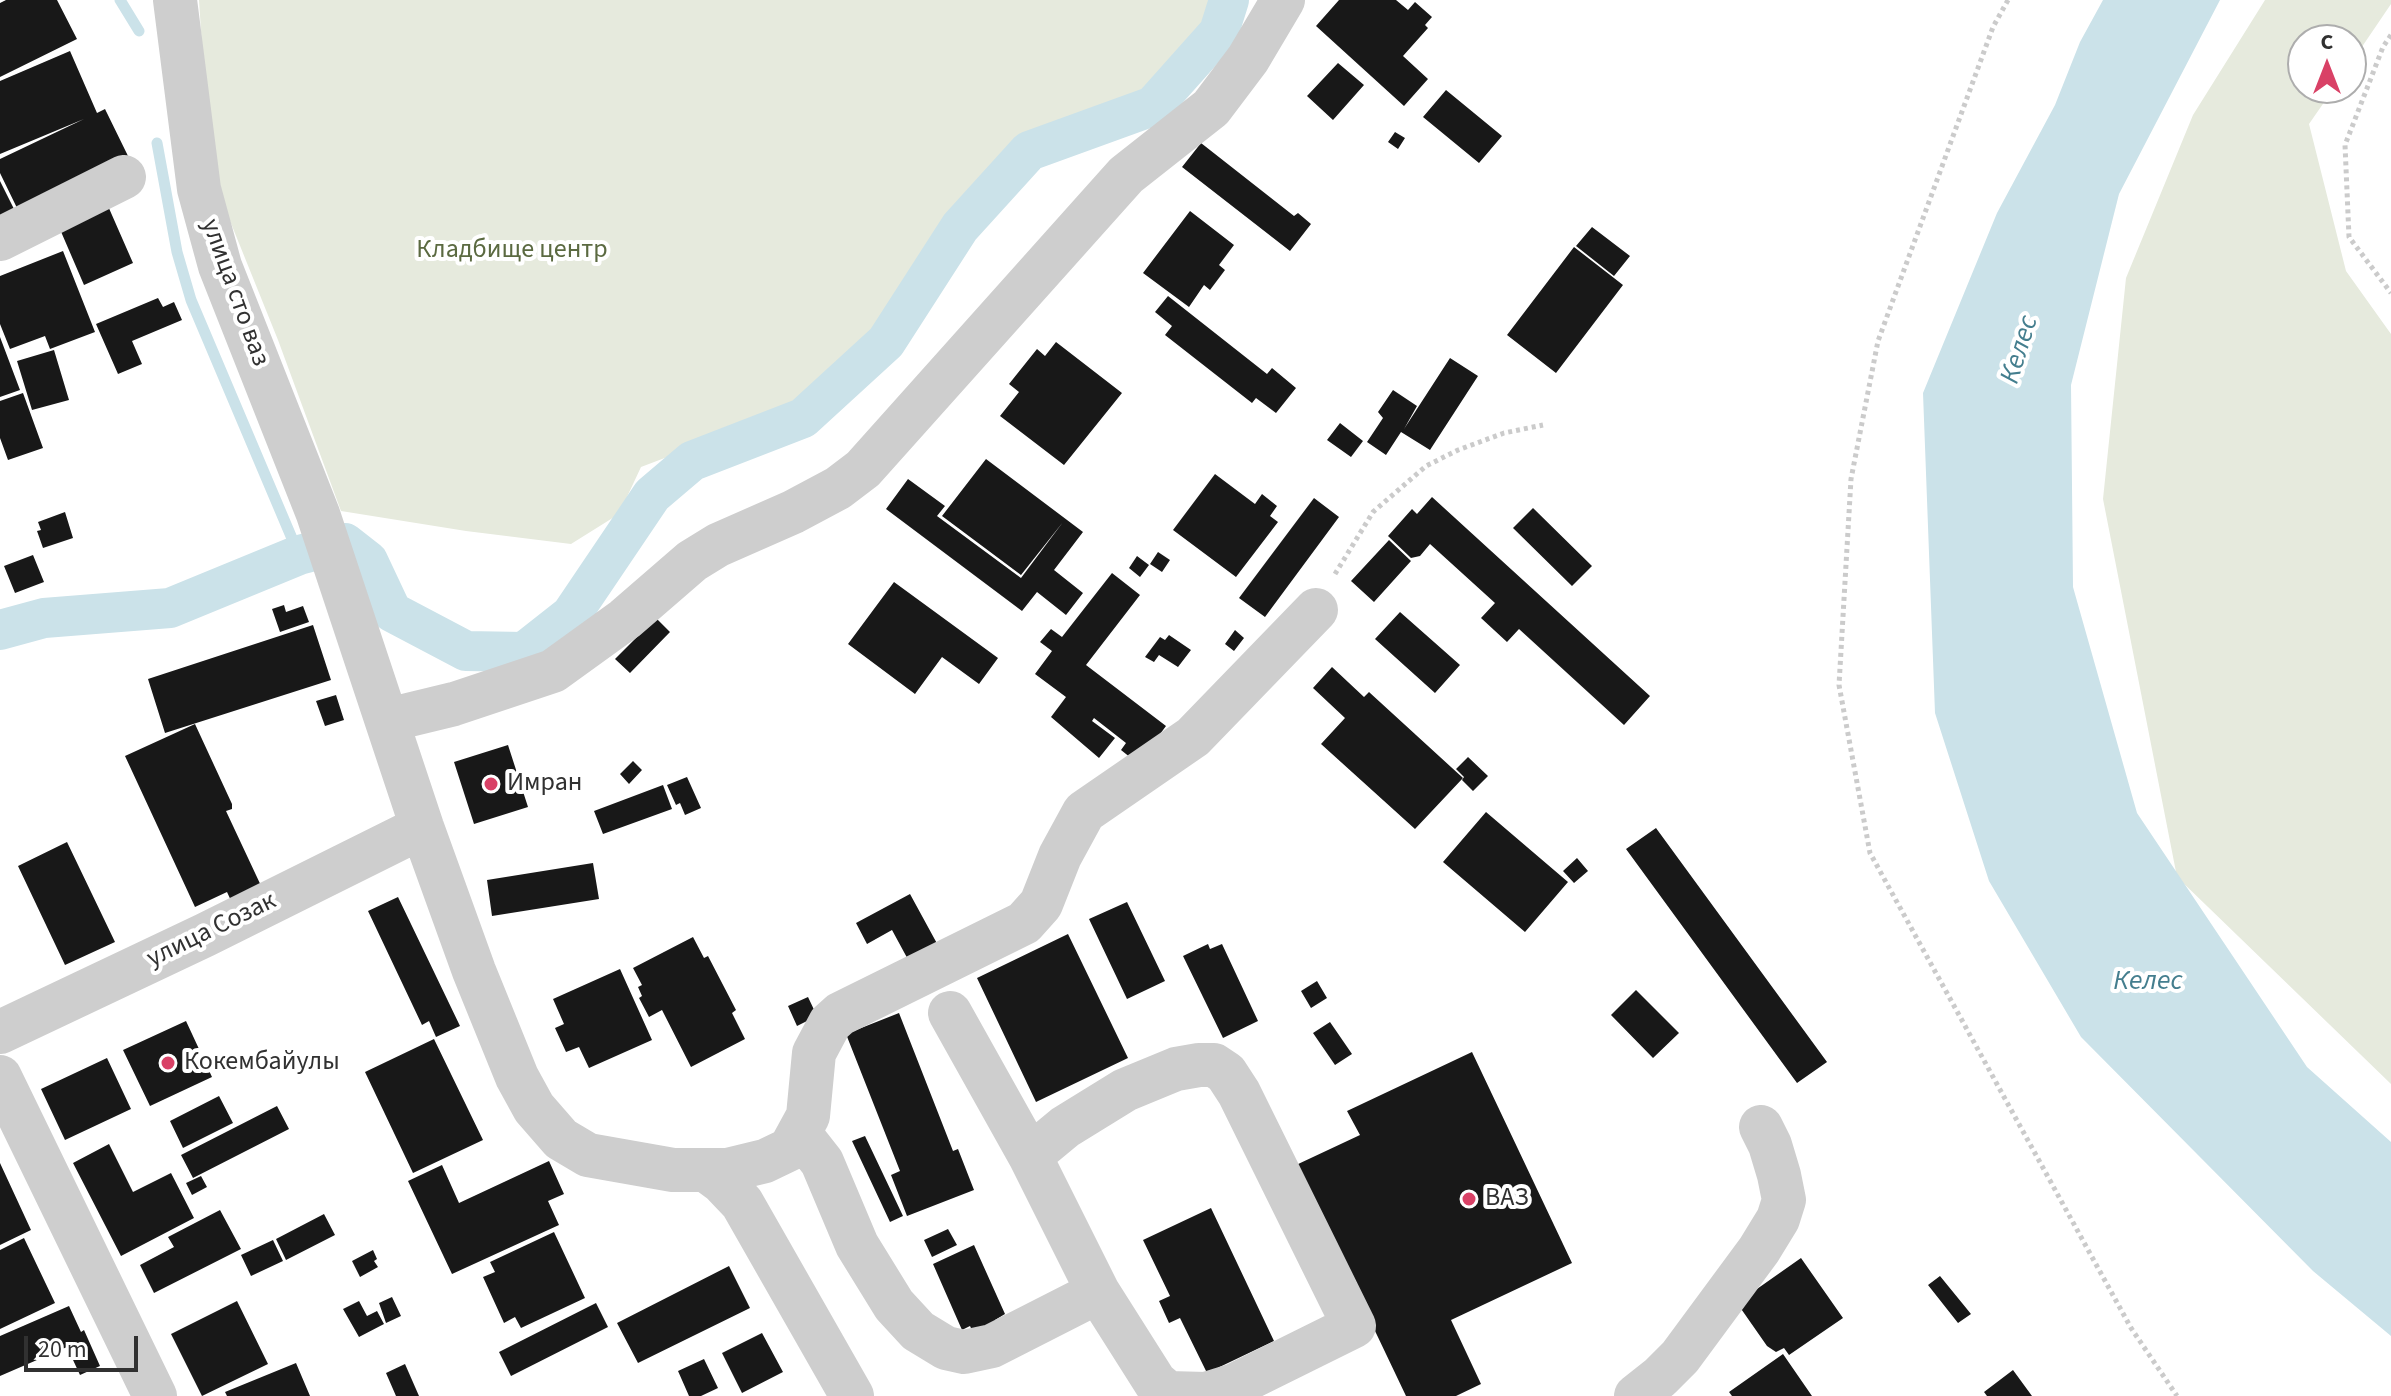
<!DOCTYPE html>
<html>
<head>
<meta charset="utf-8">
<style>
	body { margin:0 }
	#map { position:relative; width:2391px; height:1396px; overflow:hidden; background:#fff; font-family:"Source Sans 3",sans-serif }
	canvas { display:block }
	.north { position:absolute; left:2287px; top:24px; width:80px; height:80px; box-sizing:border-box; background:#fff; border:2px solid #adadad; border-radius:50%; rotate:0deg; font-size:22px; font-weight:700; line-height:32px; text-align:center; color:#313131 }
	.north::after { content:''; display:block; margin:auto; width:28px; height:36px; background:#d94166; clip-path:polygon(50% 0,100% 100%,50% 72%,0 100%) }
	.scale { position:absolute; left:24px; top:1336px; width:114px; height:36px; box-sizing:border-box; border:4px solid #313131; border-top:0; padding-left:10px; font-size:24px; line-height:28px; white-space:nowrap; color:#313131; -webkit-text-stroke:6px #fff; paint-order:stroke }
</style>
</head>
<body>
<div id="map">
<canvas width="2391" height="1396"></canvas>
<div class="north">С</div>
<div class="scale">20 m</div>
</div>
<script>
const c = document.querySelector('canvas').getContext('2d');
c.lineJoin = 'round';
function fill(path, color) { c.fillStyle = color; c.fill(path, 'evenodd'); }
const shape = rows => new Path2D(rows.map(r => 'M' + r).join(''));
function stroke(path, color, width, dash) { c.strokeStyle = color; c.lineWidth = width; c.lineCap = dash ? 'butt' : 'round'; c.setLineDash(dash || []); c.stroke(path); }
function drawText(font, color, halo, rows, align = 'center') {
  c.font = font + ' "Source Sans 3",sans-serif'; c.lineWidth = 8; c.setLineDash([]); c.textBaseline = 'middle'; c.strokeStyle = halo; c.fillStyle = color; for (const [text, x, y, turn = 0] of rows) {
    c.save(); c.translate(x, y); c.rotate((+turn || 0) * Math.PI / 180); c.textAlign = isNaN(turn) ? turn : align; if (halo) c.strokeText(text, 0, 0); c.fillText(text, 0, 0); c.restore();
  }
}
const green = shape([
	[199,0,1211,0,1206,25,1143,100,1014,149,972,195,899,301,832,384,733,432,641,467,619,514,571,544,466,531,341,511,278,340,224,206,207,125],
	[2265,0,2391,0,2391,4,2351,63,2351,40,2303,40,2303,88,2334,88,2309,124,2346,271,2391,334,2391,1084,2177,877,2103,499,2126,278,2193,115]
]);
const water = shape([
	[2103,0,2220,0,2119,194,2071,385,2073,587,2137,813,2307,1067,2391,1142,2391,1336,2313,1271,2081,1037,1989,881,1935,713,1923,393,1997,213,2055,105,2080,42]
]);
const stream = shape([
	[120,0,139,31],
	[157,143,177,252,191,300,299,555]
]);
const canal = shape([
	[0,630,44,618,170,608,299,555,345,543,368,561,392,612,466,651,524,652,571,615,652,495,692,461,803,418,886,342,960,227,1029,151,1153,106,1219,32,1229,0]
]);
const building = shape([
	[6,0,57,0,77,39,0,77,0,3],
	[1339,0,1396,0,1408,10,1415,2,1432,17,1425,25,1428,28,1403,56,1428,79,1404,106,1316,26],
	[70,51,97,113,105,109,128,156,17,208,0,173,0,159,84,119,0,154,0,81],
	[1338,63,1364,85,1333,120,1307,96],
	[1446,90,1502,136,1479,163,1423,117],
	[1395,132,1405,138,1398,149,1388,142],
	[1201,143,1294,216,1298,213,1311,224,1290,251,1182,167],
	[0,181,14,209,0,222],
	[108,206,133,263,84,285,59,227],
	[1190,211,1234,245,1219,265,1225,270,1210,290,1204,285,1189,307,1143,273],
	[1592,227,1630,256,1614,276,1576,246],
	[1574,247,1623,285,1556,373,1507,335],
	[63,251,95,332,50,349,45,336,10,349,0,324,0,276],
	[1168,296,1267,374,1272,368,1296,388,1276,413,1256,398,1252,403,1165,335,1172,326,1155,312],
	[158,298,163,307,174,302,182,320,132,341,142,364,118,374,96,324],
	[0,337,20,390,0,397],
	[1056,342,1122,393,1064,465,1000,416,1019,392,1009,384,1037,349,1045,356],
	[54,350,69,400,32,410,17,361],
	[1450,358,1478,376,1430,450,1401,432,1386,455,1367,442,1383,418,1378,412,1393,390,1417,406,1404,429],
	[23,393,43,448,8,460,0,438,0,401],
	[1340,423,1363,441,1351,457,1327,440],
	[986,459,1083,532,1054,570,1083,593,1066,615,1037,592,1022,611,886,509,908,479,945,506,937,516,1021,578,1063,522,1021,575,942,516],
	[1215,474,1255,504,1262,494,1277,506,1270,516,1278,522,1236,577,1173,530],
	[1432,497,1650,696,1624,725,1519,629,1507,642,1481,618,1495,603,1430,544,1420,556,1411,558,1388,536,1412,509,1417,514],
	[1314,498,1339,517,1265,617,1239,598],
	[1533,508,1592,566,1572,586,1513,528],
	[65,512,73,538,43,548,37,531,41,530,38,522],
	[1389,540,1411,561,1374,602,1351,581],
	[1158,552,1170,560,1162,572,1150,564],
	[33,555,44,582,15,593,4,566],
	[1137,556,1149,565,1140,577,1129,568],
	[1112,573,1140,595,1086,665,1166,726,1143,757,1131,758,1121,750,1126,743,1094,718,1092,721,1115,738,1099,758,1051,717,1066,697,1035,674,1052,651,1040,642,1051,629,1062,637],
	[894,582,998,658,979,684,942,657,915,694,848,644],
	[284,605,286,612,303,606,309,622,280,632,272,609],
	[1400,612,1460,665,1435,693,1375,639],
	[656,618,670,632,630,673,615,659],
	[313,625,331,680,165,733,148,679],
	[1235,630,1244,638,1234,651,1225,644],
	[1169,635,1191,650,1178,667,1159,655,1154,662,1145,657,1160,637,1165,640],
	[1332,667,1364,697,1369,692,1463,778,1415,829,1321,744,1345,718,1313,688],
	[336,695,344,720,325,726,316,701],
	[195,724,232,804,232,809,226,811,263,890,233,905,227,892,195,907,125,756],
	[508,745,528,807,474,824,454,762],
	[1468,757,1488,776,1473,791,1462,780,1464,777,1456,769],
	[633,761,642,770,629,784,620,774],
	[687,777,701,808,685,815,680,803,676,805,667,785],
	[663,785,672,809,603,834,594,811],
	[1486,812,1568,882,1525,932,1443,862],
	[1656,828,1827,1062,1797,1083,1626,849],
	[67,842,115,942,65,965,18,866],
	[1577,858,1588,871,1574,883,1563,871],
	[593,863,599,899,492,916,487,880],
	[910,894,940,949,911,965,892,930,867,944,856,923],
	[398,897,460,1026,436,1037,429,1021,422,1025,368,911],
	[1127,902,1165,981,1127,999,1089,919],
	[1068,934,1128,1058,1036,1102,977,978],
	[693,937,704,958,708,956,736,1010,732,1013,745,1039,691,1067,662,1010,649,1017,639,998,642,996,638,987,642,985,633,968],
	[1208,944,1210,949,1222,944,1258,1021,1223,1038,1183,956],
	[620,969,652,1040,589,1068,579,1047,566,1052,555,1028,564,1024,553,999],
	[1317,981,1327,998,1311,1008,1301,991],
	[1636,990,1679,1033,1653,1058,1611,1015],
	[808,997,817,1016,797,1026,788,1006],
	[899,1013,953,1151,958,1149,974,1190,907,1216,891,1175,900,1171,846,1034],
	[186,1021,212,1077,150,1106,123,1050],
	[1330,1022,1352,1054,1335,1065,1313,1033],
	[434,1039,483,1140,413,1173,365,1072],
	[1472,1052,1572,1263,1451,1320,1481,1384,1456,1396,1406,1396,1296,1165,1360,1135,1347,1111],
	[107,1058,131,1109,65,1140,41,1089],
	[219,1096,233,1123,183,1148,170,1121],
	[277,1106,289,1129,193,1178,181,1155],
	[865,1136,903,1216,890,1222,852,1141],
	[109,1144,133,1192,171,1173,194,1218,121,1256,73,1163],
	[549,1161,564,1194,548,1201,559,1225,452,1274,408,1181,442,1165,459,1203],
	[0,1163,31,1230,0,1245],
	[201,1176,207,1187,192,1195,186,1183],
	[1211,1208,1274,1341,1207,1373,1180,1318,1169,1323,1159,1301,1170,1296,1143,1240],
	[220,1210,241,1249,154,1293,140,1265,174,1247,168,1237],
	[324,1214,335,1235,286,1260,276,1239],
	[948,1229,957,1245,932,1257,924,1240],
	[554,1232,585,1298,521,1328,515,1317,504,1323,483,1277,495,1272,490,1262],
	[24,1238,55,1303,0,1329,0,1250],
	[273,1240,283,1261,251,1276,241,1255],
	[974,1245,1005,1314,995,1320,1001,1333,978,1343,970,1326,962,1330,933,1264],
	[373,1250,377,1259,374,1261,378,1267,360,1277,352,1261],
	[1801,1258,1843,1318,1789,1355,1784,1348,1776,1352,1767,1346,1737,1303],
	[729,1266,750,1308,638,1363,617,1323],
	[1940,1276,1971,1314,1958,1323,1928,1285],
	[392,1297,401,1316,386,1323,379,1303],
	[237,1301,268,1364,202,1396,171,1334],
	[359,1301,367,1316,377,1311,384,1324,359,1337,343,1309],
	[596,1303,608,1327,511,1376,499,1352],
	[69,1306,81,1332,84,1330,100,1366,80,1375,67,1347,0,1376,0,1336],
	[762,1333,783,1372,742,1393,722,1353],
	[1783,1354,1812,1396,1732,1396,1729,1392],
	[704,1359,718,1388,701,1396,689,1396,678,1371],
	[296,1363,310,1396,227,1396,225,1392],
	[405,1364,419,1396,396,1396,386,1373],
	[2013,1370,2032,1396,1987,1396,1984,1392]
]);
const path = shape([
	[2008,0,1993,27,1878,341,1851,479,1839,685,1870,853,2131,1328,2177,1396],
	[2391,35,2383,47,2345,145,2349,237,2391,293],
	[1335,574,1373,512,1426,466,1458,450,1504,433,1543,425]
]);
const minor = shape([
	[175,0,199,189,220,266,318,514,422,827,474,971,517,1077,534,1108,561,1139,588,1155,673,1170,728,1170,765,1161,790,1149,808,1116,814,1053,830,1023,840,1014,1024,923,1041,904,1060,856,1084,812,1193,737,1316,610],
	[0,239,124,177],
	[388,720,454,704,553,671,625,619,692,561,718,545,793,512,838,488,863,469,1126,175,1211,108,1248,59,1283,0],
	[950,1013,1030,1156,1098,1292,1155,1382,1168,1393,1206,1394,1235,1385,1354,1326,1239,1093,1226,1073,1214,1065,1199,1065,1176,1069,1125,1090,1065,1127,1030,1156],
	[0,1032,205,935,422,827],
	[0,1077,155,1396],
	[800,1134,822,1162,857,1245,894,1305,918,1331,946,1348,964,1352,992,1346,1098,1292],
	[707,1171,722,1182,742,1203,852,1396],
	[1636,1396,1660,1377,1680,1357,1759,1250,1778,1219,1784,1200,1779,1175,1770,1145,1761,1127]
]);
const markers = [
	[491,784,8,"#d94166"],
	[168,1063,8,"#d94166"],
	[1469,1199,8,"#d94166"]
];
const parkNames = [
	["Кладбище центр",512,251]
];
const streetNames = [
	["улица сто ваз",234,293,70],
	["улица Созак",212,931,-26]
];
const poiNames = [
	["Имран",507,784],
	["Кокембайулы",184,1063],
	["ВАЗ",1485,1199]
];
const waterNames = [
	["Келес",2021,350,-73],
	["Келес",2148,983]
];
fill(green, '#e6eadd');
fill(water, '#cbe2e9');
stroke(stream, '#cbe2e9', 11);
stroke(canal, '#cbe2e9', 40);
fill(building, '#181818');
stroke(path, '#cbcbcb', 5, [4, 4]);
stroke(minor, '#cecece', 44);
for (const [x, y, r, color] of markers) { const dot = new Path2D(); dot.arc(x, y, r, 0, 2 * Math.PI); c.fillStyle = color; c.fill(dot); stroke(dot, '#fff', 3); }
drawText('26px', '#5b6a41', '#fff', parkNames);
drawText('26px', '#313131', '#fff', streetNames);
drawText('26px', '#313131', '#fff', poiNames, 'left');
drawText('italic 28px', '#447e8e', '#fff', waterNames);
</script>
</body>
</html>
